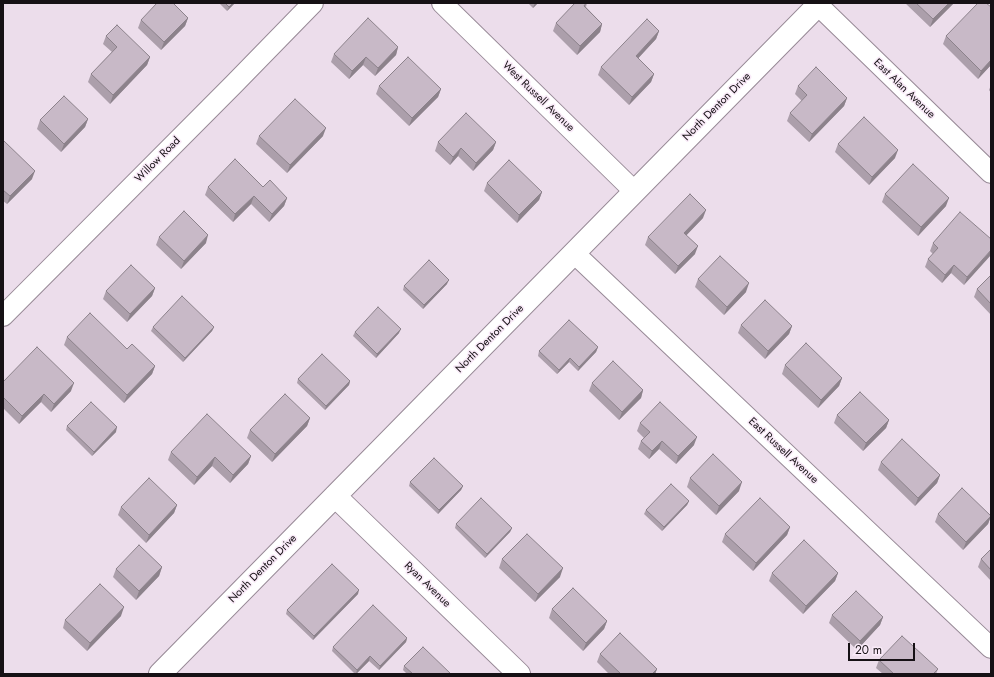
<!DOCTYPE html>
<html>
<head>
<meta charset="utf-8">
<style>
	body { margin:0 }
	#map { position:relative; width:994px; height:677px; overflow:hidden; background:#ecddeb; font-family:Jost,sans-serif }
	canvas { display:block }
	.frame { position:absolute; inset:0; border:4px solid #161115; pointer-events:none }
	.scale { position:absolute; left:848px; top:643px; width:67px; height:18px; box-sizing:border-box; border:2px solid #161115; border-top:0; padding-left:5px; font-size:12px; line-height:14px; white-space:nowrap; color:#161115; -webkit-text-stroke:3px #f9eaf8; paint-order:stroke }
</style>
</head>
<body>
<div id="map">
<canvas width="994" height="677"></canvas>
<div class="frame"></div>
<div class="scale">20 m</div>
</div>
<script>
const c = document.querySelector('canvas').getContext('2d');
c.lineJoin = 'round';
const shape = rows => new Path2D(rows.map(r => 'M' + r).join(''));
function stroke(path, color, width, dash) { c.strokeStyle = color; c.lineWidth = width; c.lineCap = dash ? 'butt' : 'round'; c.setLineDash(dash || []); c.stroke(path); }
function fill(path, color) { c.fillStyle = color; c.fill(path, 'evenodd'); }
function drawText(font, color, halo, rows, align = 'center') {
  c.font = font + ' Jost,sans-serif'; c.lineWidth = 3; c.setLineDash([]); c.textBaseline = 'middle'; c.strokeStyle = halo; c.fillStyle = color; for (const [text, x, y, turn = 0] of rows) {
    c.save(); c.translate(x, y); c.rotate((+turn || 0) * Math.PI / 180); c.textAlign = isNaN(turn) ? turn : align; if (halo) c.strokeText(text, 0, 0); c.fillText(text, 0, 0); c.restore();
  }
}
const street = shape([
	[442,3,634,191],
	[818,5,991,173],
	[574,253,991,648],
	[3,316,234,84,313,3]
]);
const secondary = shape([
	[335,496,519,674],
	[160,674,820,3]
]);
const wall = shape([
	[219,3,235,3,227,11],
	[528,3,538,3,533,8],
	[587,3,586,7,602,24,600,32,577,55,553,31,556,23],
	[905,3,954,3,930,27],
	[991,7,991,65,978,79,943,44,946,36],
	[188,18,185,26,161,50,138,28,141,20],
	[659,31,656,39,638,58,654,74,651,82,629,105,598,75,601,67],
	[106,36,150,57,147,65,110,104,88,82,91,74,112,52,103,44],
	[398,47,396,55,375,76,363,65,349,79,331,62,334,54],
	[991,85,991,93,989,90],
	[379,86,441,89,438,97,409,126,376,94],
	[798,86,847,98,844,106,809,142,787,121,790,113,802,101,795,94],
	[88,119,85,127,61,152,37,129,40,120],
	[259,136,323,136,287,173,256,144],
	[3,140,32,179,7,204,3,201],
	[438,142,496,142,493,150,473,171,458,156,450,165,435,151],
	[838,144,895,158,869,185,835,152],
	[487,183,542,192,539,200,517,223,484,191],
	[208,187,263,187,287,198,284,206,269,222,251,204,233,222,205,195],
	[885,194,946,206,918,236,882,202],
	[703,218,686,235,695,254,675,274,645,245,648,237],
	[159,237,206,243,181,269,156,245],
	[991,239,964,285,951,273,942,283,925,267,928,259,933,254,930,251,933,243],
	[991,275,991,315,974,297,977,289],
	[698,279,746,292,724,315,695,287],
	[447,284,423,309,403,290,404,286],
	[155,288,152,296,127,322,103,299,106,291],
	[741,325,792,326,789,334,765,359,738,333],
	[153,327,214,327,212,331,183,362,151,331],
	[355,332,399,333,376,358,353,336],
	[67,337,127,349,155,366,152,374,124,403,64,345],
	[598,347,596,352,578,371,569,362,557,374,538,356,539,351],
	[785,365,842,378,839,386,818,408,782,374],
	[298,379,350,381,349,385,325,410,297,383],
	[3,382,71,391,51,412,41,402,19,424,3,408],
	[592,383,643,390,641,398,619,420,589,391],
	[837,415,889,420,886,428,863,451,834,423],
	[310,418,307,426,272,462,247,438,250,430],
	[640,423,694,445,676,464,659,449,649,459,638,449,641,441,644,438,637,431],
	[67,426,116,432,92,456,66,430],
	[171,452,251,456,248,464,230,483,212,466,194,485,168,460],
	[881,462,940,475,937,483,915,506,878,470],
	[690,478,739,491,716,515,687,487],
	[410,482,463,486,461,490,438,514,409,486],
	[689,501,687,505,662,531,644,514,646,510],
	[177,505,174,513,146,543,118,515,121,507],
	[938,514,991,516,988,524,963,550,935,522],
	[456,524,512,528,510,532,485,558,455,528],
	[790,527,787,535,753,571,722,542,725,534],
	[991,549,991,581,978,567,981,559],
	[502,559,560,577,535,602,499,568],
	[162,567,159,576,136,600,113,577,116,569],
	[772,573,838,573,835,581,803,614,769,581],
	[358,594,313,640,286,614,287,610],
	[552,609,607,621,604,629,583,651,549,618],
	[832,615,883,617,880,625,857,650,829,623],
	[121,616,87,651,63,628,65,620],
	[407,638,406,642,379,670,369,661,356,674,355,674,332,651,333,647],
	[600,654,657,669,655,674,609,674,597,662],
	[879,660,938,669,936,674,883,674,876,668],
	[404,666,451,674,407,674,403,670]
]);
const shadedWall = shape([
	[233,3,235,3,227,11,229,7],
	[535,3,538,3,533,8],
	[949,3,954,3,930,27,933,19],
	[188,18,185,26,161,50,164,42],
	[602,24,600,32,577,55,580,46],
	[659,31,656,39,633,64,636,56],
	[398,47,396,55,375,76,378,68],
	[150,57,147,65,110,104,113,95],
	[366,57,363,65,349,79,352,71],
	[991,60,991,65,978,79,981,71],
	[654,74,651,82,629,105,632,97],
	[441,89,438,97,409,126,412,118],
	[847,98,844,106,809,142,812,134],
	[88,119,85,127,61,152,64,144],
	[326,128,323,136,287,173,290,165],
	[496,142,493,150,473,171,476,163],
	[461,148,458,156,450,165,453,157],
	[898,150,895,158,869,185,872,177],
	[35,171,32,179,7,204,10,196],
	[542,192,539,200,517,223,519,215],
	[254,196,251,204,233,222,235,214],
	[287,198,284,206,269,222,272,214],
	[949,198,946,206,918,236,921,227],
	[706,210,703,218,681,241,684,233],
	[208,235,206,243,181,269,184,261],
	[698,246,695,254,675,274,678,266],
	[991,250,991,255,964,285,967,277],
	[954,265,951,273,942,283,945,275],
	[449,280,447,284,423,309,424,305],
	[749,283,746,292,724,315,727,307],
	[155,288,152,296,127,322,130,314],
	[792,326,789,334,765,359,768,351],
	[214,327,212,331,183,362,185,358],
	[401,329,399,333,376,358,377,354],
	[598,347,596,352,578,371,579,367],
	[570,358,569,362,557,374,559,370],
	[155,366,152,374,124,403,127,395],
	[842,378,839,386,818,408,821,400],
	[350,381,349,385,325,410,326,406],
	[74,383,71,391,51,412,54,404],
	[643,390,641,398,619,420,622,412],
	[44,394,41,402,19,424,22,416],
	[310,418,307,426,272,462,275,454],
	[889,420,886,428,863,451,866,443],
	[117,427,116,432,92,456,94,452],
	[697,437,694,445,676,464,678,456],
	[662,441,659,449,649,459,652,451],
	[251,456,248,464,230,483,233,475],
	[215,457,212,466,194,485,197,477],
	[940,475,937,483,915,506,918,498],
	[742,482,739,491,716,515,719,506],
	[463,486,461,490,438,514,439,510],
	[689,501,687,505,662,531,664,527],
	[177,505,174,513,146,543,149,535],
	[991,516,988,524,963,550,966,542],
	[790,527,787,535,753,571,756,563],
	[512,528,510,532,485,558,487,554],
	[162,567,159,576,136,600,139,591],
	[563,568,560,577,535,602,538,594],
	[838,573,835,581,803,614,806,606],
	[359,590,358,594,313,640,314,636],
	[124,607,121,616,87,651,90,643],
	[883,617,880,625,857,650,860,641],
	[607,621,604,629,583,651,586,643],
	[407,638,406,642,379,670,380,666],
	[370,656,369,661,356,674,357,670],
	[657,669,655,674,652,674]
]);
const building = shape([
	[157,3,173,3,188,18,164,42,141,20,157,3],
	[225,3,233,3,229,7,225,3],
	[575,3,586,3,584,6,602,24,580,46,556,23,575,3],
	[916,3,949,3,933,19,916,3],
	[978,3,986,3,991,7,991,60,981,71,946,36,978,3],
	[368,18,398,47,378,68,366,57,352,71,334,54,368,18],
	[647,19,659,31,636,56,654,74,632,97,601,67,647,19],
	[117,25,150,57,113,95,91,74,117,47,106,36,117,25],
	[408,57,441,89,412,118,379,86,408,57],
	[816,67,847,98,812,134,790,113,807,95,798,86,816,67],
	[64,96,88,119,64,144,40,120,64,96],
	[295,99,326,128,290,165,259,136,295,99],
	[466,113,496,142,476,163,461,148,453,157,438,142,466,113],
	[864,117,898,150,872,177,838,144,864,117],
	[3,140,35,171,10,196,3,190,3,140],
	[235,159,263,187,270,180,287,198,272,214,254,196,235,214,208,187,235,159],
	[509,160,542,192,519,215,487,183,509,160],
	[913,164,949,198,921,227,885,194,913,164],
	[690,194,706,210,684,233,698,246,678,266,648,237,690,194],
	[184,211,208,235,184,261,159,237,184,211],
	[960,212,991,239,991,250,967,277,954,265,945,275,928,259,938,248,933,243,960,212],
	[720,256,749,283,727,307,698,279,720,256],
	[429,260,449,280,424,305,404,286,429,260],
	[131,265,155,288,130,314,106,291,131,265],
	[991,275,991,304,977,289,991,275],
	[182,296,214,327,185,358,153,327,182,296],
	[765,300,792,326,768,351,741,325,765,300],
	[378,307,401,329,377,354,355,332,378,307],
	[90,313,127,349,132,344,155,366,127,395,67,337,90,313],
	[569,320,598,347,579,367,570,358,559,370,539,351,569,320],
	[806,343,842,378,821,400,785,365,806,343],
	[37,347,74,383,54,404,44,394,22,416,3,397,3,382,37,347],
	[322,354,350,381,326,406,298,379,322,354],
	[613,361,643,390,622,412,592,383,613,361],
	[860,392,889,420,866,443,837,415,860,392],
	[285,394,310,418,275,454,250,430,285,394],
	[91,402,117,427,94,452,67,426,91,402],
	[660,402,697,437,678,456,662,441,652,451,641,441,650,432,640,423,660,402],
	[207,414,251,456,233,475,215,457,197,477,171,452,207,414],
	[902,439,940,475,918,498,881,462,902,439],
	[713,454,742,482,719,506,690,478,713,454],
	[434,458,463,486,439,510,410,482,434,458],
	[149,478,177,505,149,535,121,507,149,478],
	[671,484,689,501,664,527,646,510,671,484],
	[962,488,991,516,966,542,938,514,962,488],
	[481,498,512,528,487,554,456,524,481,498],
	[760,498,790,527,756,563,725,534,760,498],
	[527,534,563,568,538,594,502,559,527,534],
	[804,540,838,573,806,606,772,573,804,540],
	[139,545,162,567,139,591,116,569,139,545],
	[991,549,991,570,981,559,991,549],
	[332,564,359,590,314,636,287,610,332,564],
	[100,584,124,607,90,643,65,620,100,584],
	[573,588,607,621,586,643,552,609,573,588],
	[856,591,883,617,860,641,832,615,856,591],
	[373,605,407,638,380,666,370,656,357,670,333,647,373,605],
	[620,633,657,669,652,674,621,674,600,654,620,633],
	[902,636,938,669,933,674,894,674,879,660,902,636],
	[423,647,451,674,413,674,404,666,423,647]
]);
const streetNames = [
	["East Alan Avenue",904,89,44],
	["West Russell Avenue",538,97,44],
	["North Denton Drive",717,107,-45],
	["Willow Road",158,160,-45],
	["North Denton Drive",490,339,-45],
	["East Russell Avenue",783,451,43],
	["North Denton Drive",263,569,-45],
	["Ryan Avenue",427,585,44]
];
stroke(street, '#978996', 22);
stroke(secondary, '#978996', 24);
stroke(street, '#fff', 20);
stroke(secondary, '#fff', 22);
fill(wall, '#ac9fab');
fill(shadedWall, '#8c828b');
fill(building, '#c8b9c7');
stroke(building, '#8c828b', 1);
drawText('11px', '#161115', '#f9eaf8', streetNames);
</script>
</body>
</html>
